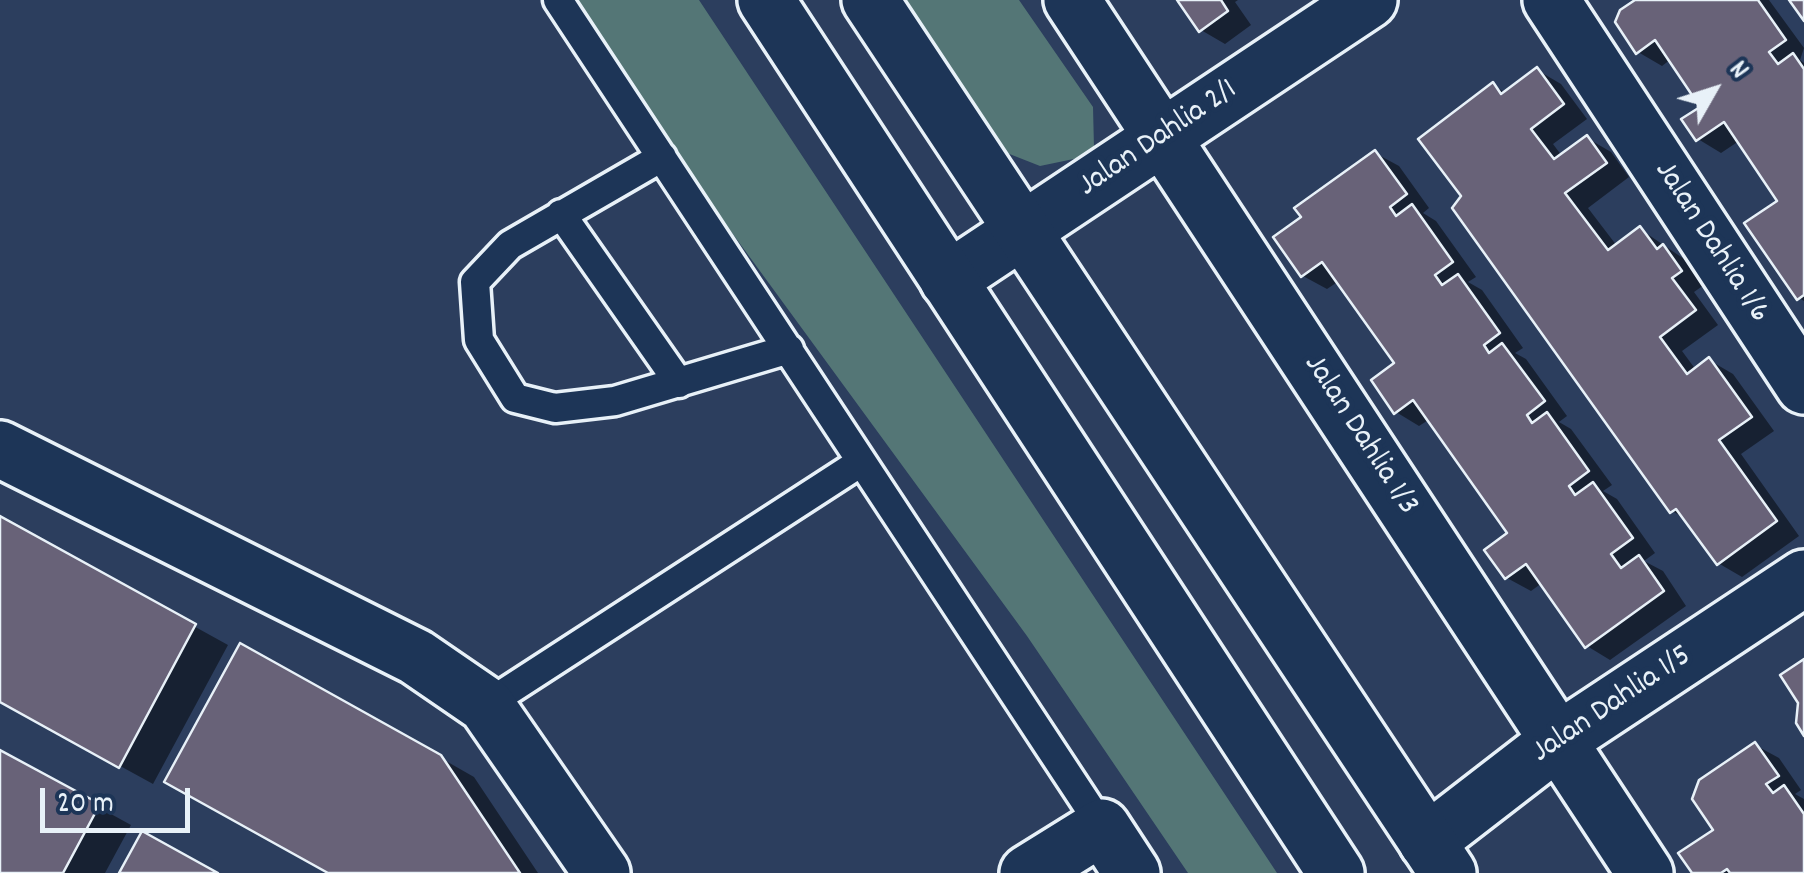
<!DOCTYPE html>
<html>
<head>
<meta charset="utf-8">
<style>
	body { margin:0 }
	#map { position:relative; width:1804px; height:873px; overflow:hidden; background:#2c3e5e; font-family:Dekko,sans-serif }
	canvas { display:block }
	.north { position:absolute; left:1664px; top:40px; width:100px; height:100px; -webkit-text-stroke:8px #1d3557; paint-order:stroke; rotate:51deg; font-size:28px; font-weight:700; line-height:40px; text-align:center; color:#e8f1f8 }
	.north::after { content:''; display:block; margin:auto; width:35px; height:45px; background:#e8f1f8; clip-path:polygon(50% 0,100% 100%,50% 72%,0 100%) }
	.scale { position:absolute; left:40px; top:788px; width:150px; height:45px; box-sizing:border-box; border:5px solid #e8f1f8; border-top:0; padding-left:12px; font-size:30px; line-height:35px; white-space:nowrap; color:#e8f1f8; -webkit-text-stroke:8px #1d3557; paint-order:stroke }
</style>
</head>
<body>
<div id="map">
<canvas width="1804" height="873"></canvas>
<div class="north">N</div>
<div class="scale">20 m</div>
</div>
<script>
const c = document.querySelector('canvas').getContext('2d');
c.lineJoin = 'round';
function fill(path, color) { c.fillStyle = color; c.fill(path, 'evenodd'); }
const shape = rows => new Path2D(rows.map(r => 'M' + r).join(''));
function stroke(path, color, width, dash) { c.strokeStyle = color; c.lineWidth = width; c.lineCap = dash ? 'butt' : 'round'; c.setLineDash(dash || []); c.stroke(path); }
function drawText(font, color, halo, rows, align = 'center') {
  c.font = font + ' Dekko,sans-serif'; c.lineWidth = 10; c.setLineDash([]); c.textBaseline = 'middle'; c.strokeStyle = halo; c.fillStyle = color; for (const [text, x, y, turn = 0] of rows) {
    c.save(); c.translate(x, y); c.rotate((+turn || 0) * Math.PI / 180); c.textAlign = isNaN(turn) ? turn : align; if (halo) c.strokeText(text, 0, 0); c.fillText(text, 0, 0); c.restore();
  }
}
const green = shape([
	[572,0,699,0,1277,873,1188,873,1027,636,697,185],
	[902,0,1019,0,1093,107,1094,148,1088,156,1040,166,1007,153]
]);
const shadow = shape([
	[1180,0,1238,0,1235,2,1251,25,1225,44,1201,30],
	[1639,0,1769,0,1804,48,1800,60,1804,63,1804,301,1799,298,1780,201,1739,141,1721,153,1698,139,1704,107,1671,59,1662,66,1638,52],
	[1537,70,1561,84,1587,119,1553,144,1562,156,1587,138,1611,152,1629,177,1588,208,1617,246,1640,229,1687,261,1704,285,1694,292,1718,325,1682,351,1696,370,1709,360,1733,374,1774,431,1741,454,1799,536,1742,577,1718,563,1686,519,1672,511,1464,196,1493,85,1506,93],
	[1375,153,1399,166,1429,208,1423,213,1436,221,1476,277,1468,282,1482,290,1523,348,1515,353,1526,359,1567,416,1559,422,1571,429,1612,485,1603,491,1617,499,1655,553,1644,561,1663,571,1686,606,1610,660,1587,646,1542,583,1531,591,1507,578,1511,534,1430,419,1419,426,1396,412,1398,364,1339,281,1327,289,1303,276,1304,218],
	[0,519,228,645,153,784,0,700],
	[1755,745,1779,758,1801,790,1795,794,1804,799,1804,873,1695,873],
	[0,753,131,825,105,873,0,873],
	[439,757,474,777,538,873,331,873]
]);
const building = shape([
	[1177,0,1221,0,1228,11,1199,32,1177,0],
	[1635,0,1758,0,1786,40,1769,52,1778,64,1793,53,1804,69,1804,295,1797,300,1744,223,1777,201,1724,122,1696,141,1681,119,1700,107,1655,40,1636,54,1615,22,1620,10,1635,0],
	[1789,0,1804,0,1804,21,1789,0],
	[1537,67,1564,104,1531,129,1554,159,1587,135,1607,163,1565,193,1608,250,1640,226,1657,249,1663,244,1682,271,1672,278,1696,310,1660,337,1687,374,1709,357,1752,417,1719,440,1777,521,1717,565,1676,509,1670,513,1452,208,1461,196,1418,139,1493,82,1501,94,1537,67],
	[1375,150,1407,194,1390,207,1396,216,1412,204,1453,262,1435,275,1442,285,1458,274,1500,333,1484,345,1489,353,1502,343,1545,401,1527,415,1532,423,1547,412,1589,471,1569,486,1575,495,1593,482,1633,538,1611,554,1621,568,1639,555,1664,591,1585,648,1526,564,1505,579,1484,550,1507,533,1413,400,1394,414,1371,380,1394,363,1322,262,1301,277,1273,237,1301,217,1294,208,1375,150],
	[0,516,196,624,119,768,0,702,0,516],
	[240,643,441,755,520,873,328,873,164,782,240,643],
	[1804,659,1804,736,1796,723,1798,703,1780,675,1804,659],
	[1755,742,1779,776,1766,784,1773,793,1784,785,1804,814,1804,873,1730,873,1727,869,1721,873,1692,873,1678,853,1713,830,1692,799,1699,780,1755,742],
	[0,750,100,804,63,873,0,873,0,750],
	[142,831,218,873,119,873,142,831]
]);
const service = shape([
	[558,0,1102,827],
	[662,157,510,245,475,282,479,340,515,398,555,408,615,401,789,349],
	[561,214,679,383],
	[486,705,861,462]
]);
const minor = shape([
	[1072,0,1645,873],
	[1551,0,1804,386],
	[948,280,1369,0],
	[0,449,416,657,486,705,602,873],
	[1427,842,1559,740,1804,578],
	[1028,873,1102,827,1132,873]
]);
const tertiary = shape([
	[766,0,1336,873],
	[870,0,1448,873]
]);
const streetNames = [
	["Jalan Dahlia 2/1",1159,140,-34],
	["Jalan Dahlia 1/6",1710,243,57],
	["Jalan Dahlia 1/3",1359,436,57],
	["Jalan Dahlia 1/5",1613,706,-34]
];
fill(green, '#547676');
fill(shadow, '#0007');
fill(building, '#686278');
stroke(building, '#e8f1f8', 2.5);
stroke(service, '#e8f1f8', 35);
stroke(minor, '#e8f1f8', 62);
stroke(tertiary, '#e8f1f8', 62);
stroke(service, '#1d3557', 28);
stroke(minor, '#1d3557', 55);
stroke(tertiary, '#1d3557', 55);
drawText('32px', '#e8f1f8', '#1d3557', streetNames);
</script>
</body>
</html>
